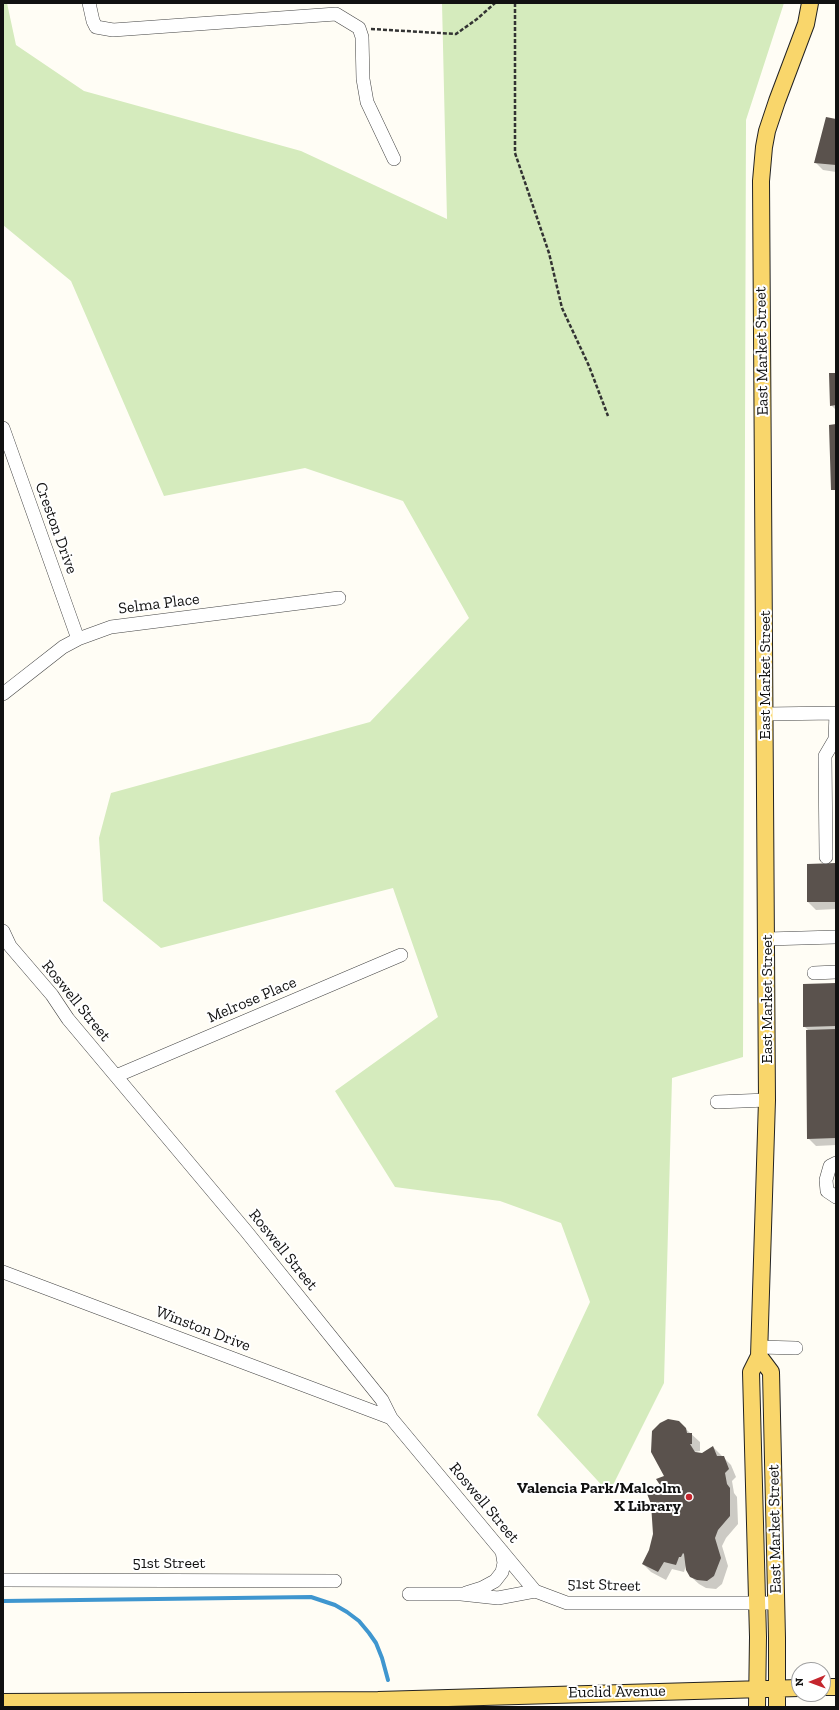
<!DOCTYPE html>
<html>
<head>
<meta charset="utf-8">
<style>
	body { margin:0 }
	#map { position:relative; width:839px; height:1710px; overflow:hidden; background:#fffdf5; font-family:"Zilla Slab",serif }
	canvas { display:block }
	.frame { position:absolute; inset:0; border:4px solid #111; pointer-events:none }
	.north { position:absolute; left:791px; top:1662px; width:40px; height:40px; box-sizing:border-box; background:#fff; border:1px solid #a0a0a0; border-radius:50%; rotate:269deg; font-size:11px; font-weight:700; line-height:16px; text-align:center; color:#111 }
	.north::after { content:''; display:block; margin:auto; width:14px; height:18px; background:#c4262e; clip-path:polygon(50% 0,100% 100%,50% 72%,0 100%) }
</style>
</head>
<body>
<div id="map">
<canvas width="839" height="1710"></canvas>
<div class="frame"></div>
<div class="north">N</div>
</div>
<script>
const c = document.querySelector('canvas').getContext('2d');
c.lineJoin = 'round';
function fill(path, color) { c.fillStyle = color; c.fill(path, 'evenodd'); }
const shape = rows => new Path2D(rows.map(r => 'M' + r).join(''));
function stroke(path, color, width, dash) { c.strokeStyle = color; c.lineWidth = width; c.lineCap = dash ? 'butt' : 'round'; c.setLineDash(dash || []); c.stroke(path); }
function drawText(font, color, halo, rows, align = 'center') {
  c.font = font + ' "Zilla Slab",serif'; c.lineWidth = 4; c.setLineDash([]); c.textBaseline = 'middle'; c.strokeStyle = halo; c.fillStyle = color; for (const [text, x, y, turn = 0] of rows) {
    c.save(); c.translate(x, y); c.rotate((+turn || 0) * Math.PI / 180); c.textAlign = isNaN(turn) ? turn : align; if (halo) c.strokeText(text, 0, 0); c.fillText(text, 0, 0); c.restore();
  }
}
const green = shape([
	[3,3,7,3,16,45,84,91,301,151,447,219,442,3,784,3,746,120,743,1057,672,1078,664,1383,609,1493,537,1415,590,1302,561,1223,500,1201,395,1187,335,1091,438,1017,393,888,161,948,103,901,99,838,111,793,370,722,469,618,403,501,305,468,164,496,71,281,3,225]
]);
const shadow = shape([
	[836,120,836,172,823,170,815,162],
	[836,374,836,410,831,405],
	[836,864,836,909,816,910,808,902],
	[836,984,836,1145,816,1146,808,1138,808,1030,804,1026],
	[678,1422,700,1442,700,1451,694,1452,702,1454,713,1447,731,1465,736,1477,732,1481,734,1493,737,1497,738,1524,726,1538,722,1546,728,1566,722,1584,716,1589,706,1588,699,1584,690,1576,686,1565,684,1572,672,1569,666,1580,651,1572,643,1564,650,1550,654,1534,661,1485,665,1476]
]);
const stream = shape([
	[3,1601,311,1597,335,1605,347,1612,359,1621,369,1633,376,1643,382,1658,388,1680]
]);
const building = shape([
	[826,117,836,119,836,165,814,163],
	[829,373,836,373,836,405,830,406],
	[836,424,836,490,831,490,829,425],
	[836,863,836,902,807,902,807,864],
	[836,983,836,1026,803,1027,803,984],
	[836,1029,836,1138,807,1139,806,1030],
	[668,1419,679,1421,686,1428,687,1433,692,1433,692,1444,690,1444,695,1452,702,1453,713,1446,717,1456,724,1456,729,1469,725,1473,727,1484,730,1488,730,1516,718,1530,715,1538,721,1558,714,1576,707,1581,697,1580,690,1577,686,1570,684,1554,683,1553,681,1557,679,1557,676,1565,664,1562,658,1572,642,1564,649,1550,653,1534,651,1504,646,1491,660,1485,656,1479,664,1476,651,1452,652,1431,660,1423]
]);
const path = shape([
	[515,3,515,153,549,253,562,308,589,366,608,416],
	[371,29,456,34,477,19,495,3]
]);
const minor = shape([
	[89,3,93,21,96,27,113,30,336,14,359,28,362,37,363,79,367,102,394,159],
	[3,428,78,639],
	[3,694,63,647,78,639,111,627,339,598],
	[765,714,836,713,835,739,825,756,826,857],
	[3,931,10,946,52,995,68,1019,246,1231,382,1400,391,1418,535,1591],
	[767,939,836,937],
	[814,973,836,972],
	[116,1076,401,955],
	[717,1102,767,1100],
	[836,1163,830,1166,826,1180,827,1191,836,1197],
	[3,1272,391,1418],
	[759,1347,796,1348],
	[3,1580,335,1581],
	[466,1593,482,1588,495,1581,502,1572,504,1563,502,1551],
	[409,1594,461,1594,498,1598,535,1591,567,1603,776,1603]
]);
const major = shape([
	[759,1356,771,1372,777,1638,777,1707],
	[823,1687,836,1687],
	[3,1702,378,1700,799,1688],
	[757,1707,758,1637,751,1372,759,1356,767,1100,761,181,764,147,767,131,777,101,806,24,810,3]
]);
const markers = [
	[689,1497,4,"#c4262e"]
];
const streetNames = [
	["East Market Street",762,351,-91],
	["Creston Drive",56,528,70],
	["Selma Place",159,604,-7],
	["East Market Street",765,675,-90],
	["East Market Street",767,999,-90],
	["Melrose Place",252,1000,-23],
	["Roswell Street",76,1001,51],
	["Roswell Street",283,1250,51],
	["Winston Drive",203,1329,21],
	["Roswell Street",484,1503,50],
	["East Market Street",775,1529,-91],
	["51st Street",169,1563],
	["51st Street",604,1585,2],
	["Euclid Avenue",617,1692,-1]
];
const poiNames = [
	["Valencia Park/Malcolm",681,1488],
	["X Library",681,1506]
];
fill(green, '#d5ebbd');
fill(shadow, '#0003');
stroke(stream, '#3f96cf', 4);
fill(building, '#5a524d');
stroke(minor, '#444', 14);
stroke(major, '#222', 18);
stroke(path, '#333', 2.5, [4, 2]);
stroke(minor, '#fff', 13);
stroke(major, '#f9d66b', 16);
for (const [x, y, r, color] of markers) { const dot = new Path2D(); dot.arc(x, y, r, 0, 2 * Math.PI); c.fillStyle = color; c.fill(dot); stroke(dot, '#fff', 1.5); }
drawText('16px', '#111', '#fff', streetNames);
drawText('bold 16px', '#111', '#fff', poiNames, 'right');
</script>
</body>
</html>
